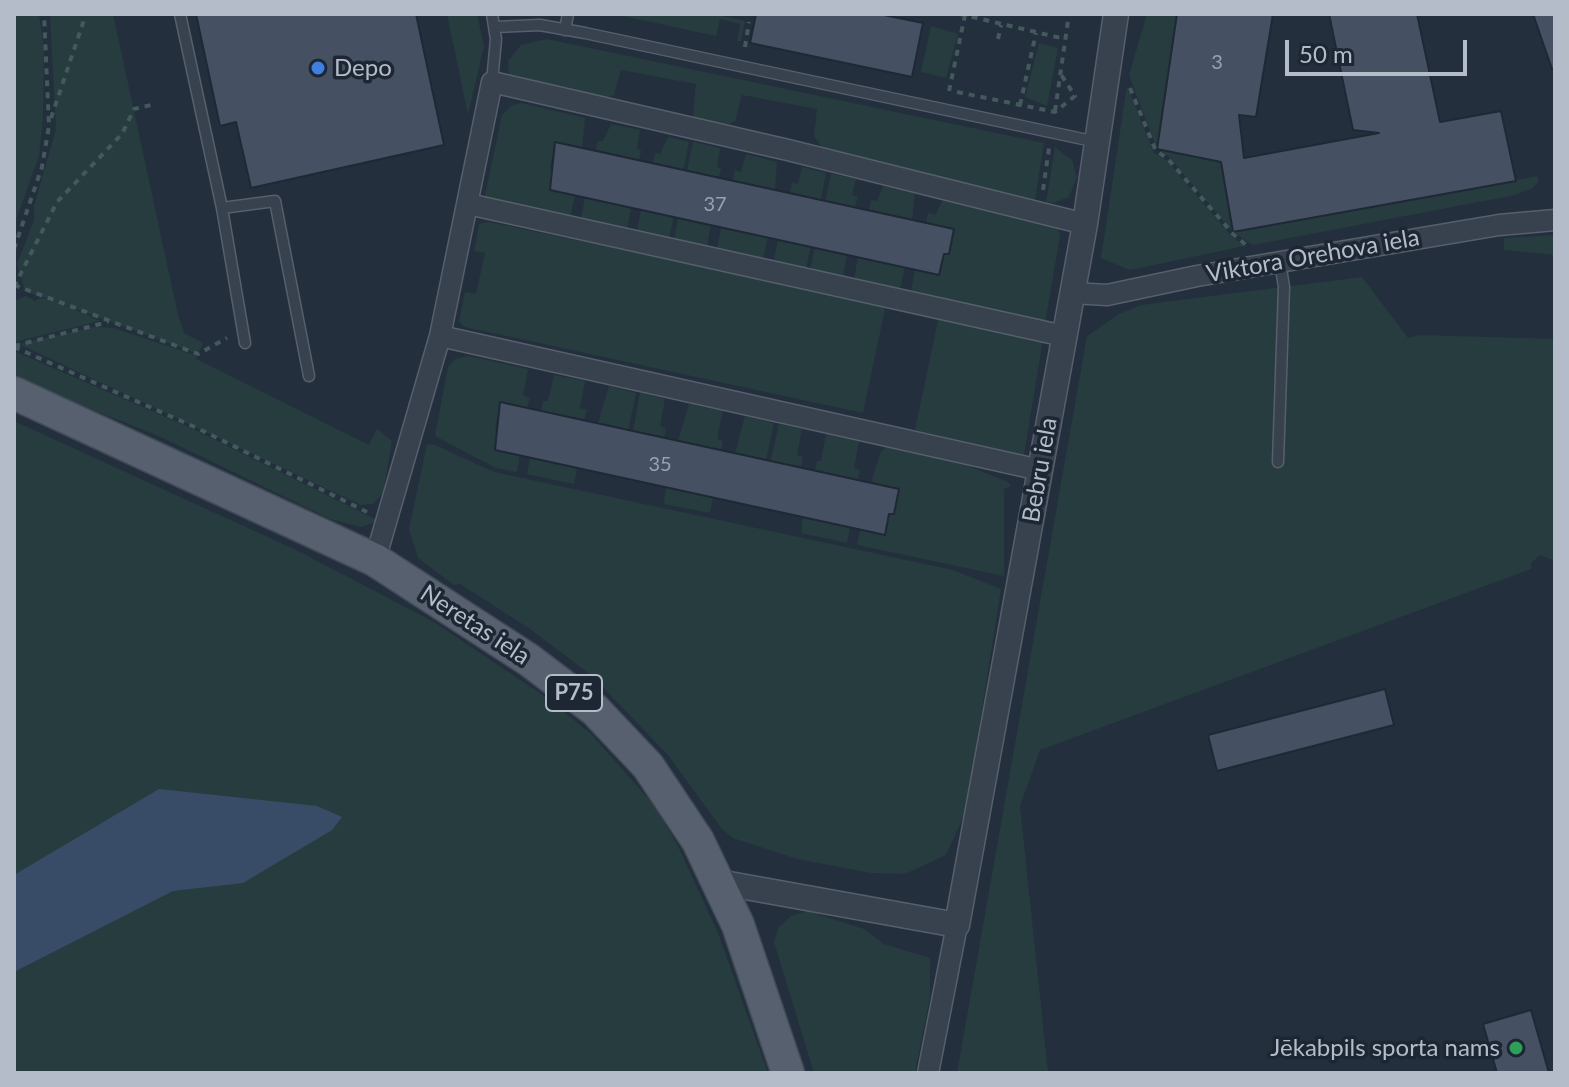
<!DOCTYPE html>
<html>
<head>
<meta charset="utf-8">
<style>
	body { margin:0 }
	#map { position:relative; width:1569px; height:1087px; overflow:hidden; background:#242f3e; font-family:Lato,sans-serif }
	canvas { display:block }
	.frame { position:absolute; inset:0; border:16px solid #b4bcc9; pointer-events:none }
	.scale { position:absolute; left:1285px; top:40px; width:182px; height:36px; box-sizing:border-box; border:4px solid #b4bcc9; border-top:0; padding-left:10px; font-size:24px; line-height:28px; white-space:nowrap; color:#b4bcc9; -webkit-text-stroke:6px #1d2633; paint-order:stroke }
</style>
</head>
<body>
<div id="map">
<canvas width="1569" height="1087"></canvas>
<div class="frame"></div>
<div class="scale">50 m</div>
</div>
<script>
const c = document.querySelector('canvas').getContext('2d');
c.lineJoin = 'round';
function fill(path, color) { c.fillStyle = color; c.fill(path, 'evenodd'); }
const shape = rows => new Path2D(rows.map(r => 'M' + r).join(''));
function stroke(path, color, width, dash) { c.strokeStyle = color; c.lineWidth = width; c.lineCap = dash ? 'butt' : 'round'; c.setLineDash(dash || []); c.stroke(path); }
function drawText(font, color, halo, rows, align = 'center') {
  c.font = font + ' Lato,sans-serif'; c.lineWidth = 7; c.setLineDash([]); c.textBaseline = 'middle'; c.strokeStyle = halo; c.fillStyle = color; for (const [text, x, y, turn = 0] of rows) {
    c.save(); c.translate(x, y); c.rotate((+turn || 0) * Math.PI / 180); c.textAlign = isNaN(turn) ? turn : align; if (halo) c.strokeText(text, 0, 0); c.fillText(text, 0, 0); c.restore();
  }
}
const green = shape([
	[14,14,39,14,44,51,43,116,39,156,14,226],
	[50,14,113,14,178,315,184,333,203,343,198,354,60,303,100,321,14,342,14,301,26,296,35,301,40,298,54,301,25,291,17,264,34,220,34,206,56,129],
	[447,14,477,14,484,46,468,115],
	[614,14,713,14,745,21,741,41,737,41,740,24,720,19,716,36],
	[1147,14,1177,14,1157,149,1221,162,1234,232,1538,176,1538,182,1533,188,1515,195,1253,245,1233,232,1168,156,1157,149,1129,75],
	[931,26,958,34,946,78,921,72],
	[547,39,1044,143,1035,200,823,149,814,136,817,109,742,95,735,121,726,126,696,120,693,115,696,84,621,70,614,95,604,98,509,75,508,61,521,45],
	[1039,43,1058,48,1047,106,1025,97],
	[1127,86,1154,153,1167,161,1232,237,1245,246,1130,270,1101,258],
	[521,103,585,118,582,148,555,142,550,168,575,195,569,223,484,200,502,115,512,105],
	[611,124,640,130,637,149,641,150,639,160,596,150,598,141,603,141],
	[668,137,689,142,680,186,673,184,676,168,653,163,655,153,660,154],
	[693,142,720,148,717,167,721,168,719,177,696,173,692,188,684,186],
	[1055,147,1072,160,1077,177,1069,197,1053,203,1046,202],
	[746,154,777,162,775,190,733,180,735,170,741,172],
	[802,167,826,173,818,215,809,213,812,198,790,193,792,183,798,184],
	[831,174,856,179,852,195,858,197,855,207,833,203,830,218,822,216],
	[883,186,915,193,912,220,869,210,871,200,877,201],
	[585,197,631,208,626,235,580,225],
	[943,200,1051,224,1058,229,1060,236,1045,324,910,296,915,269,939,274,944,254,949,254,953,229,926,223,928,213,935,215],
	[641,209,675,211,668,244,636,237],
	[679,212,711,225,706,252,673,245],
	[489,222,886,304,863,413,465,327,459,322,465,292,476,294,485,253,474,251,479,224],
	[721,227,768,237,762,264,716,254],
	[1555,235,1555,255,1504,250,1504,238],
	[778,239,812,241,805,274,773,267],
	[816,242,847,255,842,282,809,274],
	[858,257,905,267,899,294,853,284],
	[1362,277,1408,338,1420,335,1555,339,1555,561,1540,555,1531,563,1531,569,1040,750,1020,806,1048,1073,957,1073,1087,336,1119,314,1141,305],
	[939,316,1043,339,1024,455,915,430],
	[94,327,114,328,197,356,196,359,369,445,377,429,392,441,383,493,373,504,361,505,19,344],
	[14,351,193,429,379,521,361,527,330,519,163,438,14,378],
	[468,356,528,369,523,395,530,398,527,408,501,402,495,428,520,455,517,472,496,468,435,436,448,367,455,359],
	[554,375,585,381,580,408,587,410,584,420,541,411,543,401,548,401],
	[609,386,636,393,625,446,618,444,621,428,598,423],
	[640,393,665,399,660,426,666,429,664,438,642,433,638,449,630,447],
	[689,404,723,411,717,439,723,441,721,450,678,441],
	[745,416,774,423,763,475,754,473,757,458,735,453],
	[14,421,296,550,434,622,550,700,592,735,654,805,678,846,718,933,768,1073,14,1073],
	[779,424,802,429,797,455,803,457,801,467,779,463,775,478,767,476],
	[826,434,859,441,854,468,860,470,858,480,815,470,817,461,821,461],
	[427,444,435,445,494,472,953,570,1001,589,966,811,946,855,905,874,871,873,797,859,733,838,722,829,668,755,591,675,530,629,460,584,454,585,418,558,409,529],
	[887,447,966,465,1008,482,1011,486,1004,489,1004,576,857,545,860,530,885,535,889,514,894,514,899,489,871,483,881,451],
	[530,457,577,468,574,484,527,474],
	[666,487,713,497,710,513,664,504],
	[803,517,850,527,847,543,801,533],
	[808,911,864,929,884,944,930,958,930,997,915,1073,814,1073,774,942,779,927,791,916]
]);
const water = shape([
	[159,789,317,806,342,817,332,830,243,883,173,891,14,972,14,875]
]);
const building = shape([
	[196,14,416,14,444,145,251,188,236,122,220,126,196,14],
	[756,14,879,14,923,23,912,77,750,43,756,14],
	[1177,14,1273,14,1256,117,1239,115,1244,158,1379,133,1353,130,1329,14,1417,14,1440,122,1501,111,1516,181,1233,232,1221,162,1157,149,1177,14],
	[1533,14,1555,14,1555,68,1552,69,1533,14],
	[555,142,954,229,949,254,944,254,939,275,550,190,555,142],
	[500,402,899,489,894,514,889,514,885,535,495,450,500,402],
	[1385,689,1394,725,1217,771,1208,735,1385,689],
	[1531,1010,1549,1073,1497,1073,1483,1024,1531,1010]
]);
const path = shape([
	[960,14,1065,39],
	[998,39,1001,25],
	[745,47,749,22],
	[1130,88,1156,151,1167,158,1233,234,1246,245],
	[949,91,965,15],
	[957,92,1055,112,1075,96,1060,73],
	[1020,105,1036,33],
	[1055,111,1069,14],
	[51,118,86,14],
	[1043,190,1049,148],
	[14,249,42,167,49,126,44,14],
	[14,285,198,354,227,338],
	[14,287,57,202,122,134,134,109,151,105],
	[14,346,108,322],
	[14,347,197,428,367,512]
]);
const service = shape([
	[180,14,222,208,245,343],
	[495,27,540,25,585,33,1097,142],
	[565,30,568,14],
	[492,82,496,39,492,14],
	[222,208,275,201,309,376],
	[1278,462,1284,287,1280,262]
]);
const minor = shape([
	[468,204,1064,336],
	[1072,293,1107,295,1197,276,1499,225,1555,220],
	[440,336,1040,470],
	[375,560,440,336,492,82,788,150,1085,224],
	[928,1073,957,925]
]);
const tertiary = shape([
	[718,882,957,925,1085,224,1116,14]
]);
const primary = shape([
	[14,393,375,560,529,660,595,710,648,766,698,841,738,925,788,1073]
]);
const markers = [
	[318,68,8,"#3f7fe0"],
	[1516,1048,8,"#2e9e5b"]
];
const numberNames = [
	["3",1217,63],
	["37",715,205],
	["35",660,465]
];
const shields = [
	[574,693,56]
];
const shieldNames = [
	["P75",574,693]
];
const poiNames = [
	["Depo",334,68],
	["Jēkabpils sporta nams",1500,1048,"right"]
];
const streetNames = [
	["Viktora Orehova iela",1313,256,-10],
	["Bebru iela",1040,470,-80],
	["Neretas iela",475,625,33]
];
fill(green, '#263c3f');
fill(water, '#394c67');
fill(building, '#455162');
stroke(building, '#1f2835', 2);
stroke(service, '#565f6c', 13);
stroke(minor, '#565f6c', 23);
stroke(tertiary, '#565f6c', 27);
stroke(primary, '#414a57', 35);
stroke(path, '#44595c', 4, [6, 6]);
stroke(service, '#38414e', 10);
stroke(minor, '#38414e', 20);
stroke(tertiary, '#38414e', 24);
stroke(primary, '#56606e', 32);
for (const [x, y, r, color] of markers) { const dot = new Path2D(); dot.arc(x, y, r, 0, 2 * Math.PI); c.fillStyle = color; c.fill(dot); stroke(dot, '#1d2633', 3); }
drawText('20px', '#98a1af', null, numberNames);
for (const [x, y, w] of shields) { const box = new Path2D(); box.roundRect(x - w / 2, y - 18, w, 36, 6); c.fillStyle = '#1d2633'; c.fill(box); stroke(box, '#b4bcc9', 2); }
drawText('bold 22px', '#b4bcc9', null, shieldNames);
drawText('24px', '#b4bcc9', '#1d2633', poiNames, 'left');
drawText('24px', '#b4bcc9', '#1d2633', streetNames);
</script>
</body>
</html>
